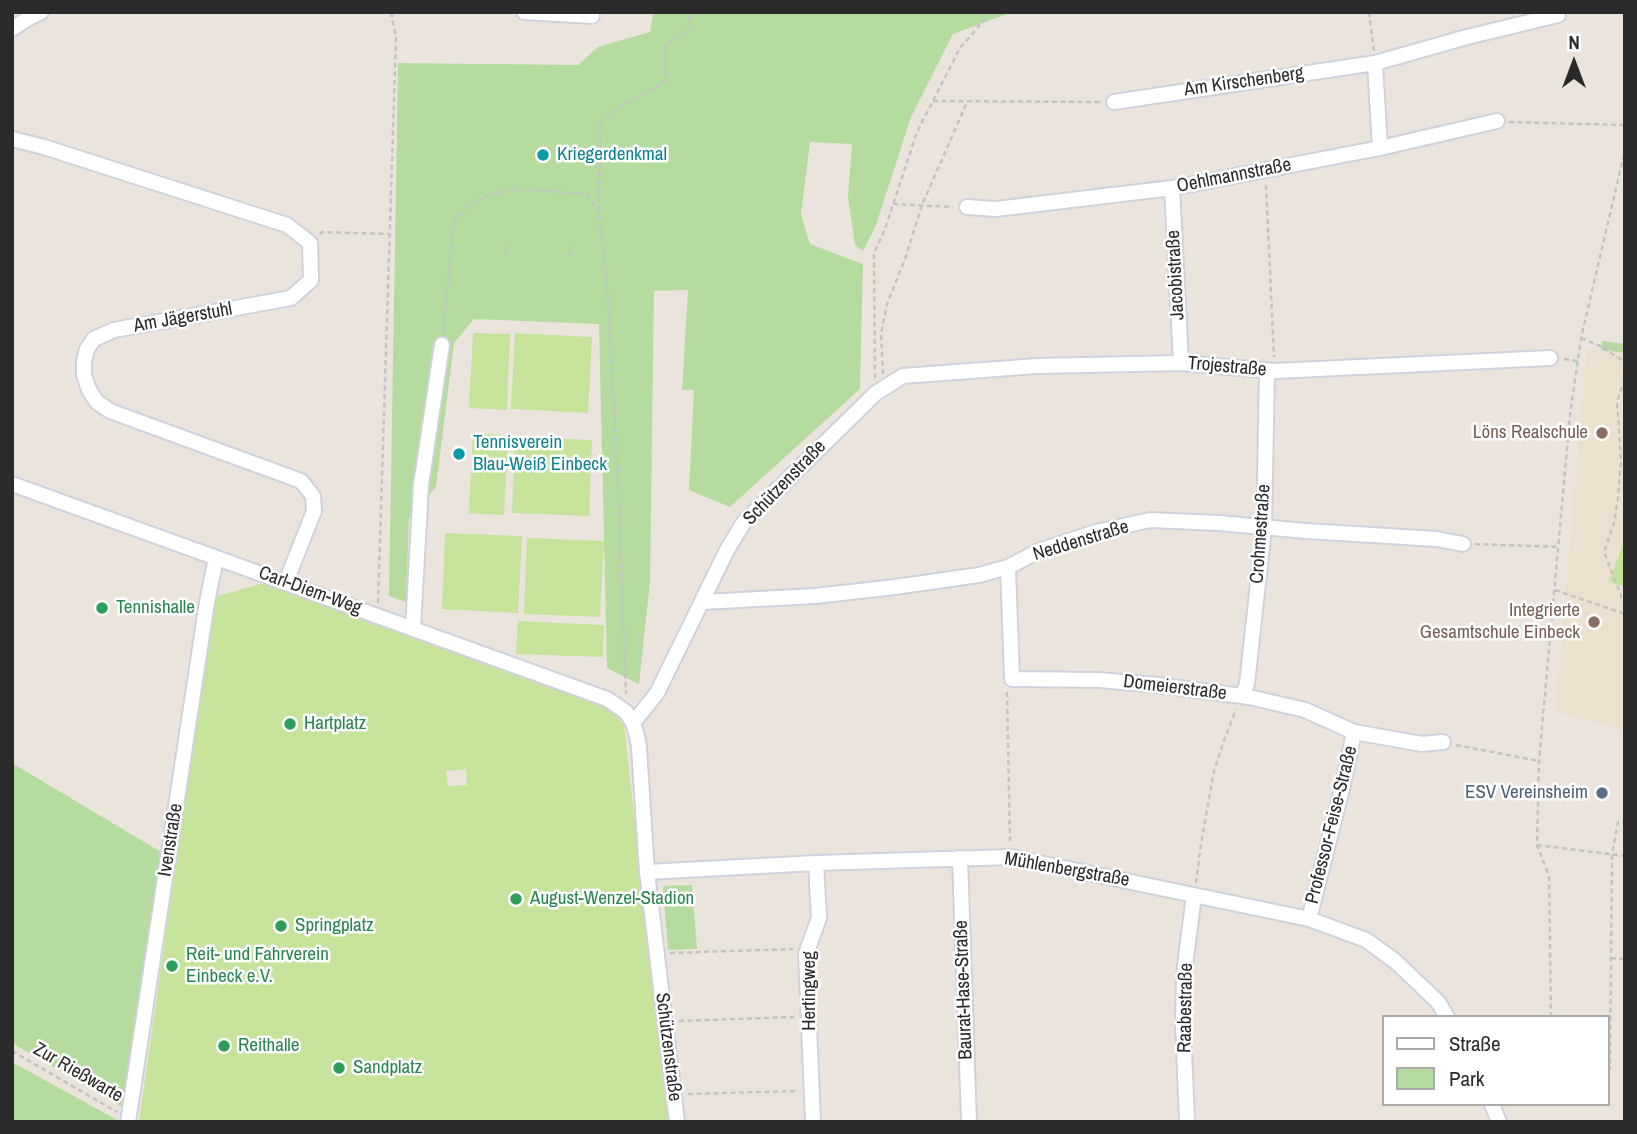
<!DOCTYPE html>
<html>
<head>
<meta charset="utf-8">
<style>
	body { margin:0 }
	#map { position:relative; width:1637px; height:1134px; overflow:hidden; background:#ebe4dd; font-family:"Archivo Narrow",sans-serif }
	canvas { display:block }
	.frame { position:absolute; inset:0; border:14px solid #2a2a2a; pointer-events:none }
	.legend { position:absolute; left:1382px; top:1015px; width:228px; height:91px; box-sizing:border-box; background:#fff; border:2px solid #aaa; margin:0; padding:9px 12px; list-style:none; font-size:21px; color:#2a2a2a }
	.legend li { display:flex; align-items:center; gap:14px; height:35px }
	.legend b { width:35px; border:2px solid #aaa }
	.north { position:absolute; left:1539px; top:28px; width:70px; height:70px; -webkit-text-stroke:5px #fff; paint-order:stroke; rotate:0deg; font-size:19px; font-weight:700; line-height:28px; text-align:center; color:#2a2a2a }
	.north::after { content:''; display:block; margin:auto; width:24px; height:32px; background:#2a2a2a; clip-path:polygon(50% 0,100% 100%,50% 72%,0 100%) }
</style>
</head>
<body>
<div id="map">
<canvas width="1637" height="1134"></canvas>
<div class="frame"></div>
<ul class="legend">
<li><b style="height:9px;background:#fff"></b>Straße</li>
<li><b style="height:19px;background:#b5dc9e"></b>Park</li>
</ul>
<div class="north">N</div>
</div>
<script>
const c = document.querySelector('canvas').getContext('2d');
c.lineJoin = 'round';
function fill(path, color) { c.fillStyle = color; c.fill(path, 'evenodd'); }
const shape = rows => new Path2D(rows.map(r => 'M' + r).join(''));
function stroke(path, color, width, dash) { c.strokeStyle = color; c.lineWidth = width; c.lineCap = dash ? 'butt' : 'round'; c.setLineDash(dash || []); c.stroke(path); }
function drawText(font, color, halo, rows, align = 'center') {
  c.font = font + ' "Archivo Narrow",sans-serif'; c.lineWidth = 5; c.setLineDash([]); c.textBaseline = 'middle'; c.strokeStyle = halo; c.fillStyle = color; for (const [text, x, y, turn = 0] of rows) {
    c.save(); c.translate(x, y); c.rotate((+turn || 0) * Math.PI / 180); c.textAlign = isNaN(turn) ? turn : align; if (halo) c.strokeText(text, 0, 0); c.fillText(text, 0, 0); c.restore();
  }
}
const education = shape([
	[1601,350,1625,353,1625,731,1555,711,1586,351]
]);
const green = shape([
	[653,12,1013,12,953,34,911,117,876,225,863,251,855,245,848,197,852,144,810,142,801,215,810,244,863,264,860,389,730,507,689,490,694,390,682,390,688,290,654,291,650,582,639,684,607,668,599,324,474,319,454,343,436,487,409,518,406,602,389,596,398,63,578,65,598,47,650,32],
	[1602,341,1625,344,1625,353,1601,350],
	[12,763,161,852,122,1107,12,1043],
	[692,885,697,949,668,950,663,886],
	[12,1062,121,1122,12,1122]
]);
const pitch = shape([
	[473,333,510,334,507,410,469,408],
	[515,333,592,337,588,413,511,409],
	[473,433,508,435,504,515,469,513],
	[515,437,592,440,589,516,512,513],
	[445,533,522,536,518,613,442,609],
	[527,538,604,541,600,617,524,614],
	[1625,539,1625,587,1609,582],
	[271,581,608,707,624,725,668,1122,139,1122,214,597],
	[466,769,467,785,448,786,446,771],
	[518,621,604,625,603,657,516,654]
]);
const path = shape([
	[1369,12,1374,51],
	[933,101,1101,102],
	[1509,122,1625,125],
	[1266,185,1274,357],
	[893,204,953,207],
	[599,210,600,124,620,107,666,81,665,46,688,29,690,12],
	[320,234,322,232,390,234],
	[506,254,506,243],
	[570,256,570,246],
	[443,333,454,223,469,204,493,194,516,189,586,194,599,210,607,287,613,389,619,503,626,694],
	[1581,338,1600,346,1625,349],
	[1603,348,1625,362],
	[1564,359,1578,361],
	[883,374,881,334,887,304,905,259,922,205,967,102],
	[875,378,874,253,885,229,917,132,960,48,991,12],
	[1625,379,1617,401,1621,460,1618,498,1614,523,1604,552,1625,606],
	[1475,544,1559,547],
	[1555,590,1625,614],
	[378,603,396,37,391,12],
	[1007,692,1010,843],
	[1456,745,1539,761],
	[1537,845,1625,856],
	[1196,883,1201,844,1214,771,1223,743,1236,709],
	[670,953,793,949],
	[1611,958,1625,959],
	[1551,1017,1549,876,1537,845,1539,761,1570,415,1581,338,1625,150],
	[679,1021,795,1017],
	[12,1051,117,1112],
	[1607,1069,1610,1069,1612,854,1618,822,1625,823],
	[688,1094,797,1091]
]);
const minor = shape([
	[524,12,592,16],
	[12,29,27,19,41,12],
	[1375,63,1380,148],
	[1114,102,1375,63,1467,37,1558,15],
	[12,139,44,147,287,225,310,243,311,280,291,298,114,330,94,339,87,349,84,361,84,375,89,390,97,402,110,411,301,481,313,496,314,511,286,582],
	[1172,188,1181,363],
	[967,207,996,209,1172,188,1380,148,1497,121],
	[12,484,607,699,626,712,633,723,637,736,639,747,647,872,677,1122],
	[1008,567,1012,679,1099,680,1158,685,1249,697,1305,710,1354,732,1422,744,1443,742],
	[702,602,815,596,895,587,979,575,1008,567,1039,551,1096,532,1150,520,1219,523,1306,531,1437,539,1463,544],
	[413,628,421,485,442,345],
	[1242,696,1247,684,1264,528,1267,371],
	[633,723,657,693,727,550,744,522,876,393,903,376,1037,366,1181,363,1275,371,1550,358],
	[960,858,969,1122],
	[647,872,816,863,1011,857,1309,919,1366,940,1395,961,1438,1002,1447,1017],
	[1309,919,1343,785,1354,732],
	[1492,1104,1499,1122],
	[128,1122,207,602,216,558],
	[813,1122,806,954,819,918,816,863],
	[1187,1122,1183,1024,1184,974,1194,895]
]);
const markers = [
	[543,155,7,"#0f9aa8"],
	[1602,433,7,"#8d6e63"],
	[459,454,7,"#0f9aa8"],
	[102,608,7,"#2e9e5b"],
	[1594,622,7,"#8d6e63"],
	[290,724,7,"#2e9e5b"],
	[1602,793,7,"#5c6f8a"],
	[516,899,7,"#2e9e5b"],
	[281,926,7,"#2e9e5b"],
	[172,966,7,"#2e9e5b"],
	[224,1046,7,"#2e9e5b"],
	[339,1068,7,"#2e9e5b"]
];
const streetNames = [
	["Am Kirschenberg",1244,82,-8],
	["Oehlmannstraße",1234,176,-11],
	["Jacobistraße",1176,275,-93],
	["Am Jägerstuhl",183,318,-10],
	["Trojestraße",1227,367,5],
	["Schützenstraße",785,483,-46],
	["Crohmestraße",1261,534,-86],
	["Neddenstraße",1081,541,-17],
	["Carl-Diem-Weg",310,591,20],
	["Domeierstraße",1175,688,7],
	["Professor-Feise-Straße",1332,825,-76],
	["Ivenstraße",171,840,-81],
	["Mühlenbergstraße",1067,870,10],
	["Baurat-Hase-Straße",964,990,-92],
	["Hertingweg",810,991,-90],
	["Raabestraße",1186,1008,-89],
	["Schützenstraße",668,1047,83],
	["Zur Rießwarte",78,1073,30]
];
const cultureNames = [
	["Kriegerdenkmal",557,155],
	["Tennisverein",473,443],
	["Blau-Weiß Einbeck",473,465]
];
const educationNames = [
	["Löns Realschule",1588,433],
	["Integrierte",1580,611],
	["Gesamtschule Einbeck",1580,633]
];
const leisureNames = [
	["Tennishalle",116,608],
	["Hartplatz",304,724],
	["August-Wenzel-Stadion",530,899],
	["Springplatz",295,926],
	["Reit- und Fahrverein",186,955],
	["Einbeck e.V.",186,977],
	["Reithalle",238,1046],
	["Sandplatz",353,1068]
];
const serviceNames = [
	["ESV Vereinsheim",1588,793]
];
fill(education, '#ebe1ce');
fill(green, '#b5dc9e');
fill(pitch, '#c5e39b');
stroke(minor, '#cfd2dd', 18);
stroke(path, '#c3c3c3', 2.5, [5, 3.5]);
stroke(minor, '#fff', 14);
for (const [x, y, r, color] of markers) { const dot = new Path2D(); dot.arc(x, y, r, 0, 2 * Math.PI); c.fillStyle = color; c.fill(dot); stroke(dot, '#fff', 2.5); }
drawText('19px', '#2a2a2a', '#fff', streetNames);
drawText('19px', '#0d838f', '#fff', cultureNames, 'left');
drawText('19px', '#785e54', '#fff', educationNames, 'right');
drawText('19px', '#27864d', '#fff', leisureNames, 'left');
drawText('19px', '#4e5e75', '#fff', serviceNames, 'right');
</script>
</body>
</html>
